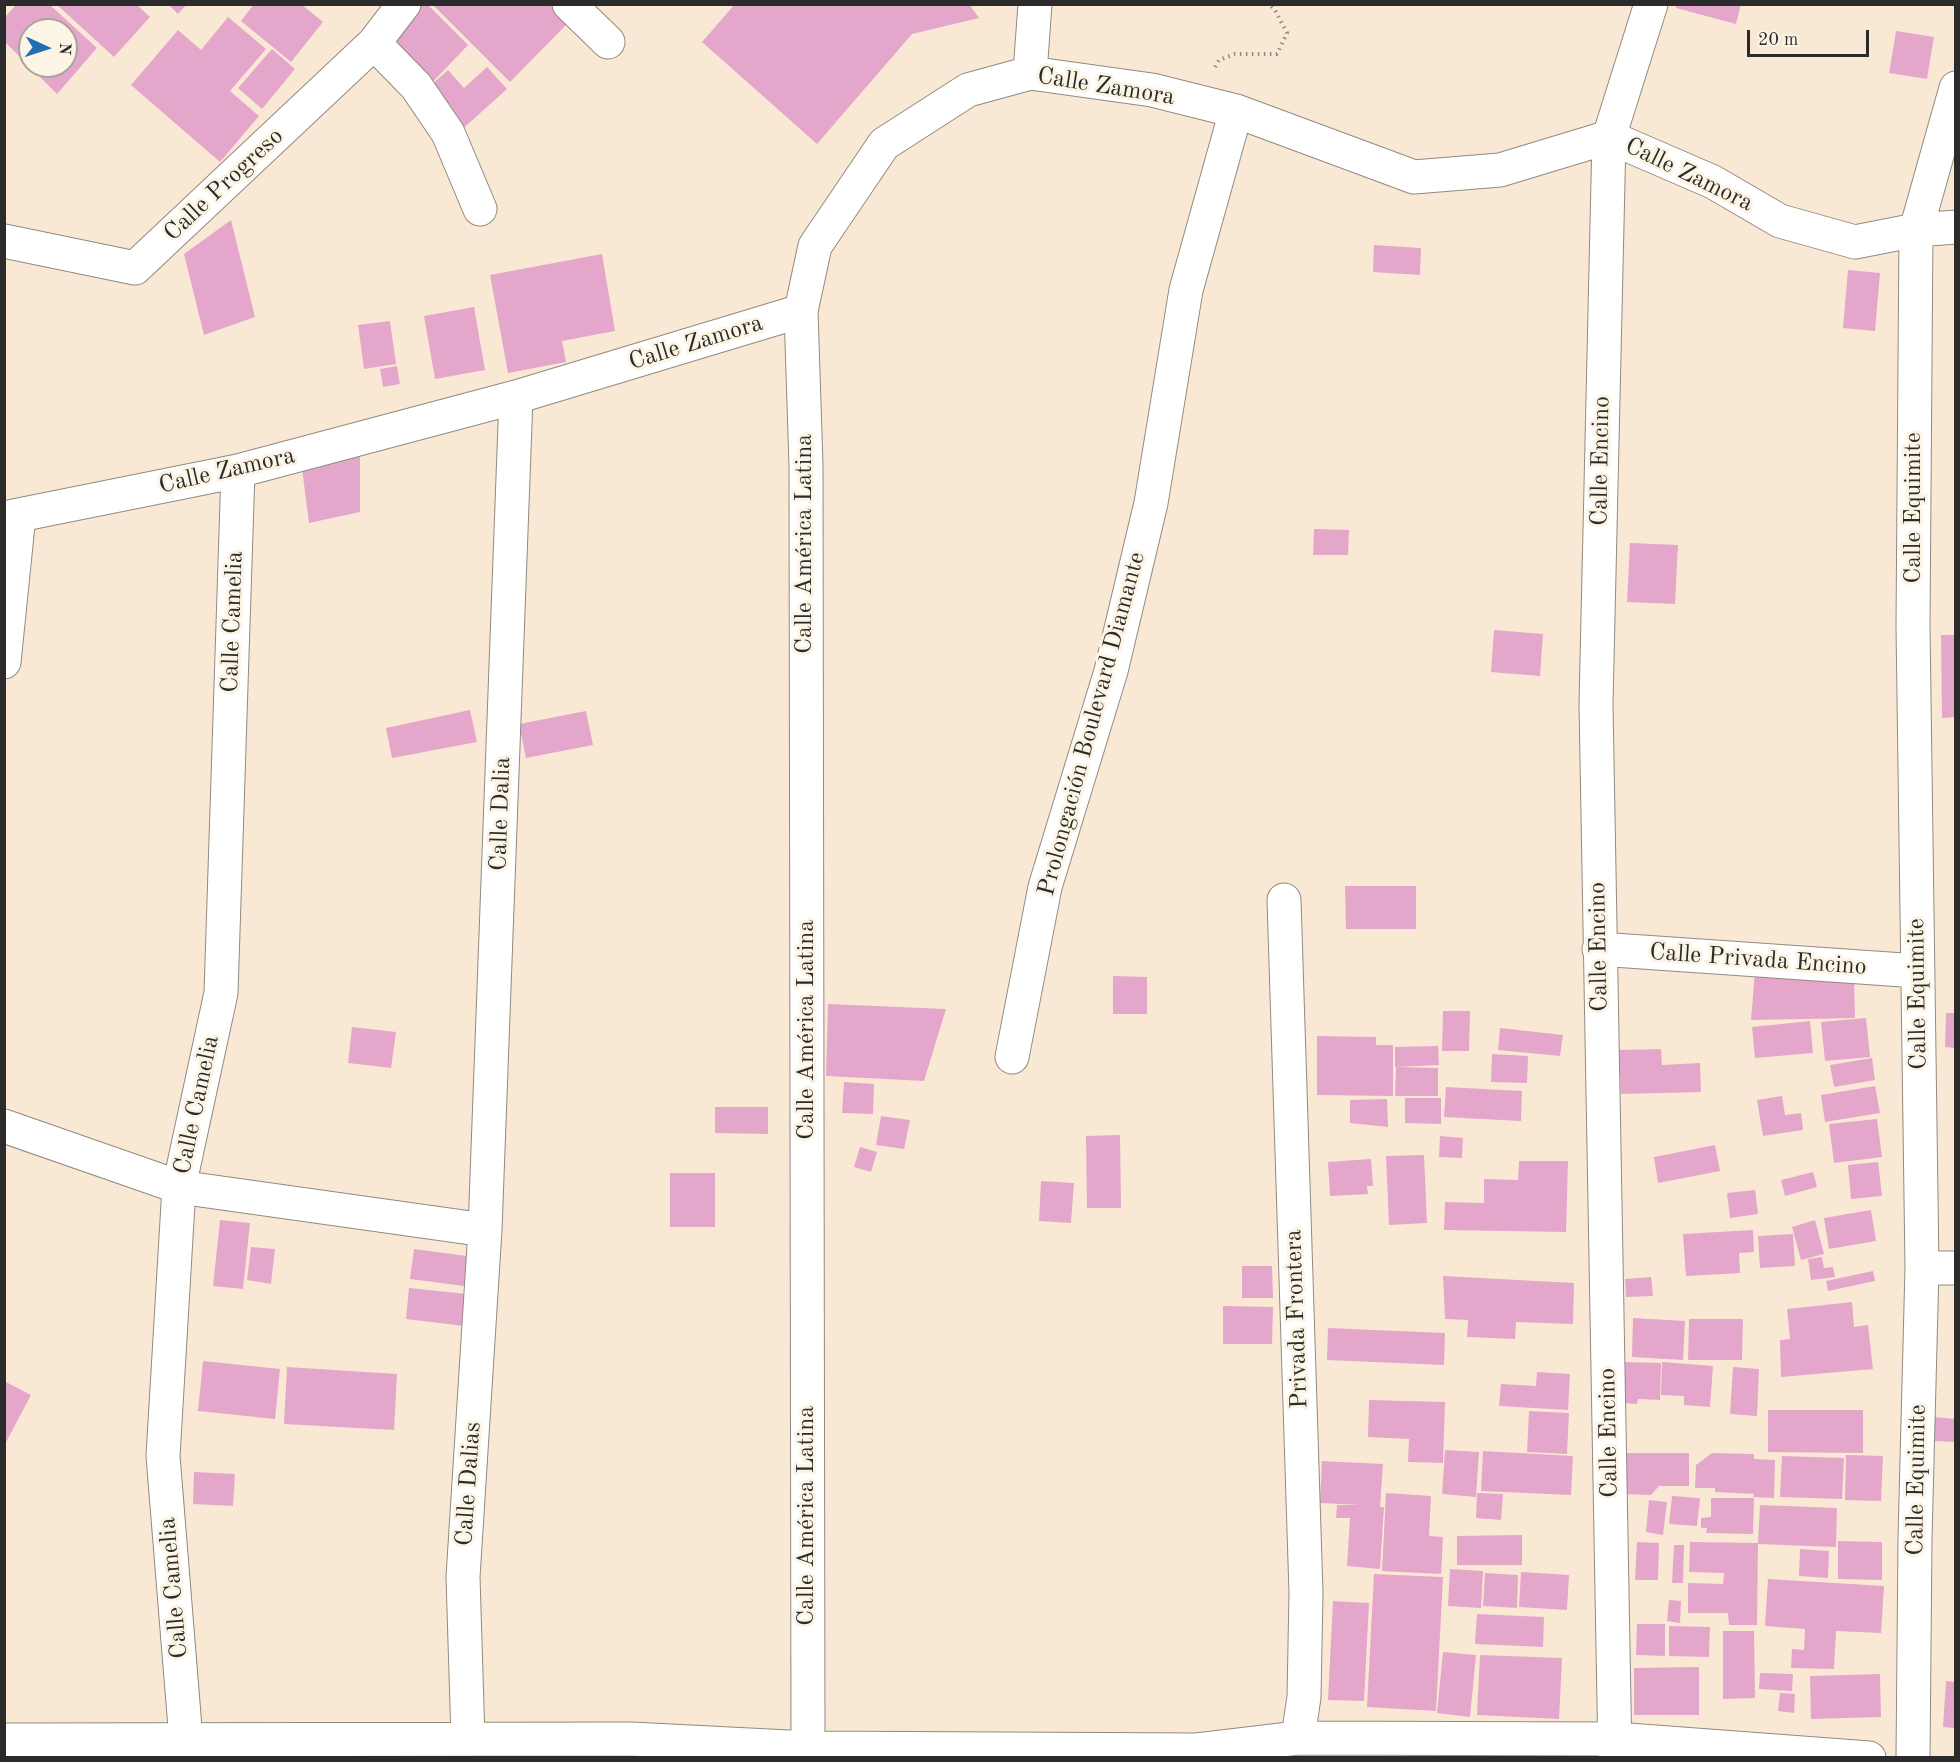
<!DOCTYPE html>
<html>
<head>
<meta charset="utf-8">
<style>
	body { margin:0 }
	#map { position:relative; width:1960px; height:1762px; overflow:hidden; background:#f9e9d4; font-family:"Old Standard TT",serif }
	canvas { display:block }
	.frame { position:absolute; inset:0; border:6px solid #2b2b2b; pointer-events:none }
	.north { position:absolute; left:18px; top:18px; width:60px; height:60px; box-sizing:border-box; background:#fcf5e5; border:2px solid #a8a49b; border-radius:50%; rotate:93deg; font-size:16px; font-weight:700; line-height:24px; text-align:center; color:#2b2b2b }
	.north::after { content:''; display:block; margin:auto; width:21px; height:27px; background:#1f6fb2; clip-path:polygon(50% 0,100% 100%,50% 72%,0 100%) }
	.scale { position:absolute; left:1747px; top:30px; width:122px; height:27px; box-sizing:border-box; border:3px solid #2b2b2b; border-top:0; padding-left:8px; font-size:18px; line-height:21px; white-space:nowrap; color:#2b2b2b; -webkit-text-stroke:4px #fcf5e5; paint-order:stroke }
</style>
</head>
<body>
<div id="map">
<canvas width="1960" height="1762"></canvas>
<div class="frame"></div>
<div class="north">N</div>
<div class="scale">20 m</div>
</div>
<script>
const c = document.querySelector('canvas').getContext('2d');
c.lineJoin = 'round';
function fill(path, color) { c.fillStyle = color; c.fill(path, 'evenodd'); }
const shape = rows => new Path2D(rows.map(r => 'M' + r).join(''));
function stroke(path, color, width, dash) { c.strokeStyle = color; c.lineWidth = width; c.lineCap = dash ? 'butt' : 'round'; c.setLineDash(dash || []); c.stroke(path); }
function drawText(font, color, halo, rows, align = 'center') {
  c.font = font + ' "Old Standard TT",serif'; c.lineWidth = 6; c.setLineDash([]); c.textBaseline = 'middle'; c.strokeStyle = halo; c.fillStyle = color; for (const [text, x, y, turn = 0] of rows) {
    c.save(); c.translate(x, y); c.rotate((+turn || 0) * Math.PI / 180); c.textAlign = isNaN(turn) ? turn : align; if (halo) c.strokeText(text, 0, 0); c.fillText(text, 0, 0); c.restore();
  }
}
const building = shape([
	[17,4,49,4,97,48,57,94,4,41,4,18],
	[30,30,66,30,66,66,30,66],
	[56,4,136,4,150,17,114,57],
	[168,4,187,4,178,14],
	[254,4,301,4,323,22,291,62,241,21],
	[414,4,427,4,468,45,426,89,378,42],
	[432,4,554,4,570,21,510,82],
	[735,4,969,4,979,18,912,34,817,144,702,42],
	[1677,4,1741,4,1736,24,1676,8],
	[228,17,266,49,230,91,259,116,220,162,131,85,178,30,201,50],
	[1896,31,1934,37,1927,79,1889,73],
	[272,49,295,69,262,109,238,88],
	[487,67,507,89,458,133,422,93,448,70,464,88],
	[231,220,255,317,204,335,184,254],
	[1374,245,1421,248,1420,275,1373,272],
	[602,254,615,331,562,341,566,362,508,373,490,275],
	[1848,270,1880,273,1875,331,1843,328],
	[474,307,485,370,435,379,424,316],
	[390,321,396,364,364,369,358,325],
	[397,366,400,384,383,387,380,369],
	[360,447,360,512,309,523,301,461],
	[1314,529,1349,530,1348,555,1313,555],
	[1630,543,1678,545,1675,604,1627,602],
	[1494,630,1543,634,1540,676,1491,672],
	[1941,635,1956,635,1956,717,1942,718],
	[470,710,477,742,392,758,386,728],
	[586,711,593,745,526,758,519,724],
	[1345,886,1416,886,1416,929,1346,929],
	[1755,971,1854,976,1855,1018,1751,1020],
	[1113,976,1147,977,1147,1014,1113,1014],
	[828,1004,946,1009,924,1081,826,1076],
	[1443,1011,1470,1011,1469,1051,1442,1051],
	[1946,1013,1956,1013,1956,1048,1945,1047],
	[1866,1018,1870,1057,1825,1061,1821,1022],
	[1810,1021,1813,1053,1755,1058,1752,1027],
	[352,1027,396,1032,391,1068,348,1063],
	[1500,1028,1563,1035,1560,1056,1498,1050],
	[1317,1036,1376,1037,1376,1045,1393,1045,1393,1096,1317,1095],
	[1438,1046,1439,1065,1395,1067,1395,1047],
	[1661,1049,1662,1065,1700,1063,1701,1092,1621,1094,1619,1050],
	[1492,1054,1528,1056,1527,1083,1491,1082],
	[1872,1058,1875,1080,1834,1087,1830,1065],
	[1396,1067,1438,1068,1438,1096,1395,1096],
	[844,1082,874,1084,873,1114,842,1113],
	[1875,1086,1880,1113,1825,1122,1821,1095],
	[1446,1087,1522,1091,1521,1121,1444,1117],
	[1782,1096,1785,1115,1801,1113,1803,1130,1763,1136,1757,1100],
	[1405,1098,1441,1098,1441,1124,1405,1123],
	[1387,1099,1388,1127,1350,1123,1350,1100],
	[715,1107,768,1107,768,1134,715,1133],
	[881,1116,910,1120,904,1149,876,1145],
	[1877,1119,1882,1157,1834,1163,1829,1124],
	[1120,1135,1121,1208,1087,1208,1086,1136],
	[1440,1136,1463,1138,1462,1158,1439,1157],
	[1715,1145,1720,1171,1658,1183,1654,1157],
	[860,1147,877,1152,871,1172,854,1167],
	[1424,1155,1427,1223,1389,1225,1386,1156],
	[1371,1159,1373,1186,1367,1186,1368,1194,1330,1196,1328,1162],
	[1519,1161,1568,1161,1566,1232,1444,1230,1445,1202,1484,1203,1484,1179,1518,1180],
	[1878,1162,1882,1196,1851,1199,1848,1165],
	[1813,1172,1817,1187,1785,1196,1781,1180],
	[670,1173,715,1173,715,1227,670,1227],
	[1041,1181,1074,1183,1071,1223,1039,1221],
	[1755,1190,1758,1214,1730,1218,1727,1193],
	[1871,1210,1876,1241,1829,1249,1824,1218],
	[220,1220,250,1223,243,1289,213,1286],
	[1815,1220,1824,1254,1801,1260,1792,1227],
	[1753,1230,1754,1252,1739,1253,1740,1273,1686,1276,1683,1234],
	[1793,1234,1795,1266,1760,1268,1758,1236],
	[251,1247,275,1249,271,1284,247,1280],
	[414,1249,467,1256,464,1286,410,1279],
	[1822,1257,1824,1268,1833,1267,1835,1277,1811,1280,1808,1259],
	[1242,1266,1272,1266,1273,1298,1242,1298],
	[1873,1271,1875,1281,1828,1291,1826,1281],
	[1443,1276,1574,1283,1573,1324,1516,1322,1515,1339,1467,1337,1468,1320,1445,1319],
	[1651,1277,1653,1296,1626,1297,1625,1279],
	[409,1288,467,1294,464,1326,406,1319],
	[1852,1302,1854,1327,1868,1325,1873,1369,1781,1377,1780,1340,1790,1339,1787,1309],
	[1223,1306,1273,1307,1272,1344,1223,1344],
	[1633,1318,1685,1321,1683,1360,1632,1357],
	[1689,1319,1743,1319,1742,1360,1688,1360],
	[1328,1328,1445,1333,1444,1365,1327,1360],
	[203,1361,280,1369,275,1419,198,1411],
	[1625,1362,1661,1363,1660,1400,1638,1399,1637,1404,1623,1403],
	[1662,1362,1713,1366,1710,1407,1684,1405,1684,1396,1661,1395],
	[287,1367,397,1374,394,1430,284,1424],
	[1733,1367,1759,1369,1757,1416,1730,1414],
	[1537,1372,1570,1374,1568,1410,1499,1406,1501,1384,1536,1386],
	[4,1381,31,1395,4,1446],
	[1369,1400,1445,1402,1443,1463,1408,1462,1409,1439,1368,1437],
	[1768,1410,1863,1410,1863,1453,1768,1452],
	[1529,1411,1569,1413,1567,1454,1527,1452],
	[1935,1417,1956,1419,1956,1442,1934,1441],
	[1445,1450,1479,1452,1476,1497,1442,1494],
	[1483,1451,1573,1456,1571,1495,1481,1491],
	[1623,1453,1689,1453,1689,1486,1659,1486,1651,1495,1622,1494],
	[1712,1453,1754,1454,1754,1459,1775,1460,1774,1498,1753,1497,1754,1494,1715,1492,1715,1488,1695,1488,1696,1465],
	[1846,1455,1883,1456,1881,1501,1845,1500],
	[1782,1456,1844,1458,1842,1499,1780,1497],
	[1322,1461,1383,1464,1380,1507,1384,1507,1380,1569,1347,1566,1350,1518,1336,1518,1337,1505,1361,1505,1320,1503],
	[194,1472,235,1474,233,1506,193,1504],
	[1386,1493,1431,1496,1429,1536,1443,1537,1441,1574,1382,1571],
	[1477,1493,1503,1494,1501,1520,1476,1518],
	[1672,1496,1700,1498,1697,1526,1669,1524],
	[1711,1498,1754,1498,1753,1534,1706,1533,1707,1528,1701,1528,1701,1518,1711,1517],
	[1649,1500,1667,1502,1663,1535,1646,1532],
	[1760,1505,1837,1508,1836,1547,1758,1544],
	[1522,1535,1522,1565,1457,1565,1457,1536],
	[1838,1541,1882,1542,1882,1580,1838,1579],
	[1637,1542,1659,1543,1658,1580,1635,1580],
	[1690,1542,1758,1543,1757,1625,1729,1625,1728,1613,1688,1613,1688,1583,1723,1584,1724,1573,1689,1572],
	[1674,1545,1684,1545,1683,1583,1672,1583],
	[1800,1549,1829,1551,1828,1578,1799,1576],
	[1450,1569,1483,1571,1481,1608,1448,1606],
	[1521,1572,1569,1575,1567,1610,1519,1607],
	[1485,1573,1518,1575,1517,1608,1483,1606],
	[1374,1574,1443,1577,1436,1711,1367,1707],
	[1768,1579,1884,1586,1881,1633,1836,1631,1834,1669,1791,1668,1792,1649,1804,1650,1805,1629,1765,1626],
	[1669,1600,1681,1601,1680,1623,1667,1621],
	[1333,1601,1369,1603,1364,1701,1328,1700],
	[1477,1614,1544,1617,1543,1647,1475,1644],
	[1637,1624,1665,1624,1665,1656,1636,1655],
	[1669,1626,1710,1627,1709,1657,1669,1656],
	[1723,1631,1754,1631,1755,1698,1723,1699],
	[1443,1652,1476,1655,1470,1717,1437,1713],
	[1480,1655,1562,1658,1559,1719,1477,1715],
	[1699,1667,1699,1715,1634,1715,1634,1668],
	[1760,1673,1793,1674,1792,1691,1759,1689],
	[1880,1674,1881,1717,1811,1719,1810,1676],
	[1946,1681,1956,1682,1956,1728,1943,1727],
	[1780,1693,1795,1694,1794,1713,1778,1711]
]);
const path = shape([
	[1215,67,1219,60,1235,54,1277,54,1287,33,1275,10,1269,4]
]);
const minor = shape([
	[569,4,608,42],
	[374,43,416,86,448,133,480,209],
	[1030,73,1035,4],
	[4,241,135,268,374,43,404,4],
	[4,518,238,471,516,397,801,311],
	[4,662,19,515],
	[1284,900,1306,1593,1304,1697,1298,1738],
	[1599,949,1918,971],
	[1012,1057,1045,887,1111,671,1151,503,1186,290,1236,111],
	[4,1126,179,1187,485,1230],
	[1922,1268,1956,1268],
	[468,1739,463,1577,485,1230,516,397],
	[4,1740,631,1739,808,1748,1197,1750,1298,1738,1615,1739,1869,1758],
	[186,1740,163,1456,179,1187,221,993,238,471],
	[808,1748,806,465,801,311,815,246,884,144,968,90,1030,73,1152,90,1236,111,1414,177,1500,170,1609,137,1713,182,1780,221,1855,242,1916,230,1956,227],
	[1615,1758,1596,704,1609,137,1651,4],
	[1913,1758,1915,1538,1922,1268,1913,626,1916,230,1956,88]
]);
const streetNames = [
	["Calle Zamora",1106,87,9],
	["Calle Zamora",1689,175,26],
	["Calle Progreso",224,185,-43],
	["Calle Zamora",696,343,-17],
	["Calle Encino",1601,461,-89],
	["Calle Zamora",227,471,-13],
	["Calle Equimite",1914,508,-90],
	["Calle América Latina",805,544,-90],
	["Calle Camelia",233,622,-88],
	["Prolongación Boulevard Diamante",1092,724,-75],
	["Calle Dalia",501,814,-88],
	["Calle Encino",1599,947,-91],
	["Calle Privada Encino",1758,960,4],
	["Calle Equimite",1918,994,-91],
	["Calle América Latina",807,1030,-90],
	["Calle Camelia",197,1105,-78],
	["Privada Frontera",1297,1319,-92],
	["Calle Encino",1609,1433,-91],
	["Calle Equimite",1917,1480,-89],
	["Calle Dalias",469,1484,-86],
	["Calle América Latina",807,1516,-90],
	["Calle Camelia",174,1588,-95]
];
fill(building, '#e5a6cc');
stroke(minor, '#928a80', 35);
stroke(path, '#928a80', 4, [1.5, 4.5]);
stroke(minor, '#fff', 33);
drawText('24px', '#2b2b2b', '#fcf5e5', streetNames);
</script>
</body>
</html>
